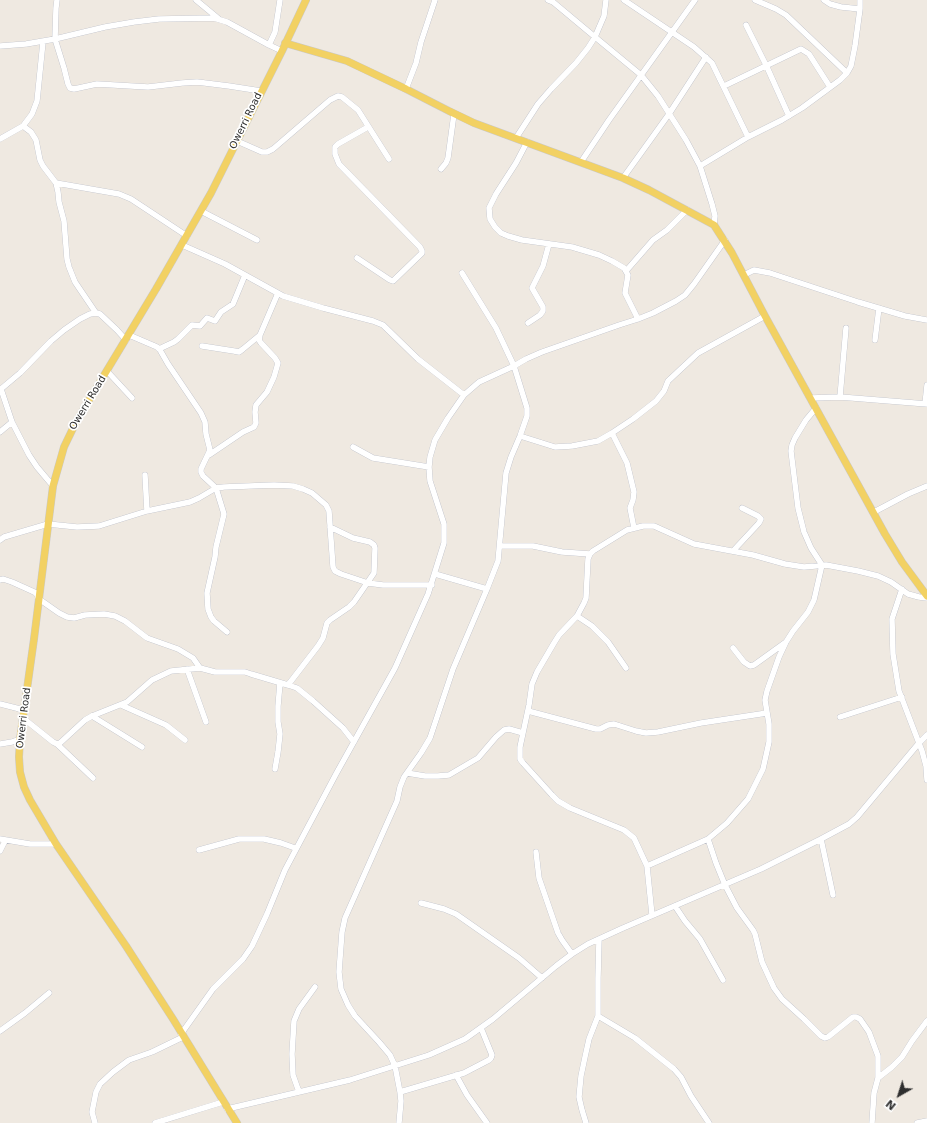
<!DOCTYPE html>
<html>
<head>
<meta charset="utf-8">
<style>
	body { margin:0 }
	#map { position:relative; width:927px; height:1123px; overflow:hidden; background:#efe9e1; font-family:"DejaVu Sans",sans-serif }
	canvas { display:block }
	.north { position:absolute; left:879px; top:1075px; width:40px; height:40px; -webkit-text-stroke:3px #fff; paint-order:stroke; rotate:219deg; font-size:11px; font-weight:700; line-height:16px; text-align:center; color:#2e2e2e }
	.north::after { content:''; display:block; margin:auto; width:14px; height:18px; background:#2e2e2e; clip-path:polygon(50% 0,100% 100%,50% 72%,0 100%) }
</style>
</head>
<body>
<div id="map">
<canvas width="927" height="1123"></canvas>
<div class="north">N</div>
</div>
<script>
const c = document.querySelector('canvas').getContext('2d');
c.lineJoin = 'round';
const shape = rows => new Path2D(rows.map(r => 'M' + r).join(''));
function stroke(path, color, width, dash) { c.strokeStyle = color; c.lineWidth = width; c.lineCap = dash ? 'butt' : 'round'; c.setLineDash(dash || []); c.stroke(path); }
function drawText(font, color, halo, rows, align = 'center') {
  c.font = font + ' "DejaVu Sans",sans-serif'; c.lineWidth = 3.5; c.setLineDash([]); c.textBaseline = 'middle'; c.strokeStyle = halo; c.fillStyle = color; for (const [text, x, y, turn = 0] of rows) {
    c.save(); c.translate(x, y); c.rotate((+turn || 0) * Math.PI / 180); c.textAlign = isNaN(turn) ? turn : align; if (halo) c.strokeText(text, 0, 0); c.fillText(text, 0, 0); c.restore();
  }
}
const minor = shape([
	[57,0,56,8,55,39,64,68,68,84,70,88,74,89,97,84,148,87,182,83,197,82,229,86,261,91],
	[196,0,219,19],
	[548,0,553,2,589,32,641,75,658,96,686,140,700,166,712,204,715,216,714,225],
	[624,0,694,47,712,63,748,137],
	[755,0,776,9,786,15,847,73],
	[824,0,830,4,841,7,860,9],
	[746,25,766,65,789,116],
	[269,45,275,32,280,0],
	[0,46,26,44,55,39,105,27,134,22,159,19,214,18,227,22,269,45,282,51],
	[724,86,801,49,809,54,830,87],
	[406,89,416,63,421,42,435,0],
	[23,126,31,132,36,140,40,160,43,166,56,183,119,194,131,199,187,236],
	[516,138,538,104,551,89,576,63,588,48,595,37,604,16,606,0],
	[0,139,23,126,32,114,37,101,43,42],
	[237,141,262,152,267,152,273,149,330,100,338,96,342,97,358,110,389,159],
	[527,142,516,163,496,194,489,208,490,219,495,227,501,233,508,236,522,240,572,247,599,255,612,261,624,268,628,275,625,293,638,319],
	[581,162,609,120,695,0],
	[700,166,748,137,782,120,802,108,840,80,847,73,851,66,855,46,860,9,860,0],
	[441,169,446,163,448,158,454,114],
	[623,178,669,114,706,57],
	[56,183,58,192,59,202,64,221,67,259,69,267,75,282,96,313],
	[201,211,257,240],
	[182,245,225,264,283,296,323,308,373,321,383,325,418,359,464,395],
	[357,258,390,280,393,281,422,253,422,251,420,247,339,164,335,154,335,147,338,144,368,127],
	[626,271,653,240,667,230,687,210],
	[744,275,754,270,770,273,858,302,905,316,927,320],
	[528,323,540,315,543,311,543,307,532,288,543,266,549,244],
	[129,335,157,347,160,350,168,364,201,413,205,422,206,434,210,450,201,469,201,472,203,476,216,488,224,514,216,547,215,557,207,593,208,609,211,617,214,621,227,632],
	[875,340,879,308],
	[202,346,234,351,239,352,243,349,260,335,278,293],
	[159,349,174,342,178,339,192,325,200,326,207,318,215,321,221,312,233,304,245,275],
	[107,371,132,398],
	[840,397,846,328],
	[811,398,840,397,927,404],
	[925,404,927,385],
	[0,432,12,422],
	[612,433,627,463,634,492,633,500,630,508,634,528],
	[520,436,555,447,572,446,598,441,612,433,633,419,656,401,664,391,668,381,698,353,765,316],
	[353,447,373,458,429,467],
	[209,455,243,432,254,427,256,423,255,412,256,405,267,392,274,377,278,363,275,358,261,343,259,340,260,335],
	[145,475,147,511],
	[53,486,37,467,29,455,12,422,1,389,20,373,51,341,64,330,80,319,90,314,96,313,100,314,117,330,126,340],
	[874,512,908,494,927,486],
	[0,540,4,537,48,524,77,527,99,526,147,511,190,502,199,498,216,488,224,487,274,485,293,486,303,489,312,493,326,505,329,511,333,567,335,571,341,574,368,583,383,585,432,585],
	[500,546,533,546,562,552,590,554],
	[733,551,759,523,761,519,758,516,742,508],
	[435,574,487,589],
	[0,580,3,579,12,582,32,591,36,593,39,599,59,613,67,617,74,618,85,615,104,614,115,616,125,621,147,638,178,649,193,658,200,668],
	[902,589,892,619,893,654,899,691,922,751,926,766,927,780],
	[577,616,592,626,608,642,626,668],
	[733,648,744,662,750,666,754,665,786,642],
	[187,669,206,722],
	[288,685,318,646,323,638,327,623,330,620,349,607,354,602,374,573,375,548,374,545,370,542,353,538,330,527],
	[0,704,24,710],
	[121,705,166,725,185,740],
	[528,711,596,729,600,729,608,725,614,724,636,731,646,733,658,732,701,723,767,713],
	[92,716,142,747],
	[840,717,902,697],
	[23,718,53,742,57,744,60,743,85,720,92,716,127,702,152,680,171,671,200,668,215,672,245,672,251,674,288,685,297,688,313,701,343,728,354,742],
	[0,744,12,742,20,739],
	[57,744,93,778],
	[275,769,278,752,280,734,278,722,278,706,280,683],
	[407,773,425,776,438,776,449,775,478,758,496,737,504,730,509,729,523,733],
	[0,839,30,844,56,844],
	[708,839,716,863,725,885,737,908,753,930,755,934,762,962,774,988,782,999,804,1019,821,1036,825,1038,828,1037,853,1017,856,1017,860,1019,869,1032,878,1056,878,1078,874,1093,872,1123],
	[821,839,833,895],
	[199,850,239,839,264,839,281,843,295,848],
	[0,851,5,841],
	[536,852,539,878,558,933,562,940,572,954],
	[647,866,708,839,727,823,748,799,763,769,769,742,769,724,765,700,767,691,779,657,786,642,793,631,808,612,814,600,822,565,811,548,804,532,798,508,791,451,792,445,795,438,806,420,816,408],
	[421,903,444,909,456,914,519,958,542,978],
	[675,906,685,921,700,939,723,980],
	[652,915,647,866,634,838,624,830,570,808,558,801,552,795,523,763,520,759,520,747,529,705,532,684,537,672,554,643,559,635,577,616,584,603,586,598,588,559,590,554,593,551,627,530,643,526,654,526,694,544,753,555,785,564,804,567,826,565,858,571,878,576,891,582,908,594,919,597,927,598],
	[598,1016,635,1038,674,1069,681,1077,691,1096,709,1123],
	[0,1031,25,1013,49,993],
	[181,1034,213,989,243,959,252,946,267,914,285,870,336,774,395,668,428,594,444,543,444,524,430,481,429,467,430,457,435,440,448,418,464,395,479,382,514,366,526,359,542,352,619,325,638,319,653,313,676,301,685,295,694,284,725,240],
	[456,1075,467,1095,487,1123],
	[878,1078,892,1067,902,1057,912,1041,927,1021],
	[299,1092,293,1075,292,1054,294,1021,299,1009,315,987],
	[400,1092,464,1073,489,1060,491,1058,492,1055,481,1028],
	[227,1109,350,1080,429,1055,465,1039,493,1019,556,966,572,954,588,944,623,928,761,869,821,839,849,824,857,817,919,743,927,735],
	[95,1123,92,1112,96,1092,100,1084,113,1072,129,1060,152,1052,183,1037],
	[155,1123,223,1102],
	[399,1123,401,1101,400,1092,395,1066,390,1055,379,1042,355,1016,348,1005,341,989,339,972,342,932,345,918,397,801,400,787,404,777,421,753,430,738,453,669,487,589,498,561,506,473,511,457,520,436,527,416,527,408,514,366,496,328,462,273],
	[586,1123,582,1110,579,1097,581,1076,585,1057,589,1039,598,1016,598,978,599,939],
	[917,1123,927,1121]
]);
const major = shape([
	[285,43,347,61,406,89,449,111,474,123,623,178,649,190,714,225,732,253,765,316,885,534,902,562,927,596],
	[237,1123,173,1019,126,946,56,844,30,800,24,787,20,772,19,757,20,739,34,639,53,486,64,447,77,420,156,289,211,193,282,51,306,0]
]);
const streetNames = [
	["Owerri Road",246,121,-64],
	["Owerri Road",88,403,-59],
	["Owerri Road",24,718,-83]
];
stroke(minor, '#b4b7c1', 6);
stroke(major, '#c9c9c9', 8);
stroke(minor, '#fff', 5.5);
stroke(major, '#f2d163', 7);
drawText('10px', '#2e2e2e', '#fff', streetNames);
</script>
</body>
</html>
